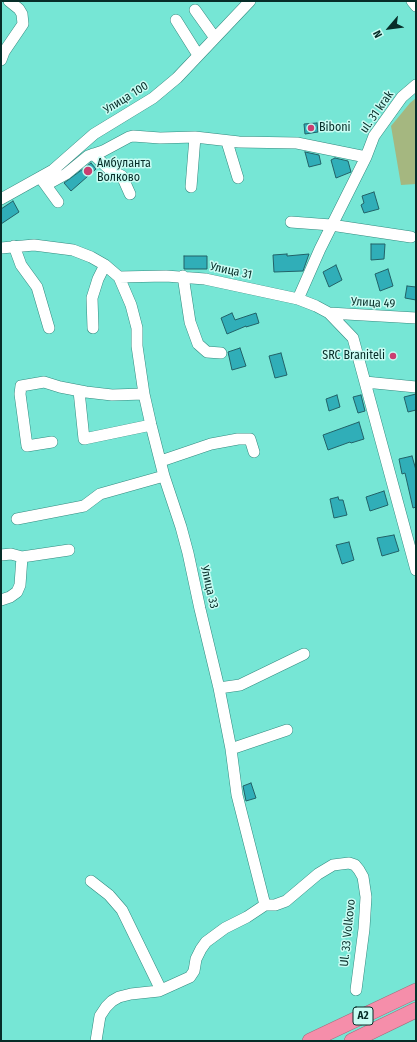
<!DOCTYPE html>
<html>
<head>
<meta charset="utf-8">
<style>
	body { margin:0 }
	#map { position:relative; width:417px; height:1042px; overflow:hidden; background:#76e6d5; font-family:"Fira Sans Condensed",sans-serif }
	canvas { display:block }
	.frame { position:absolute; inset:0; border:2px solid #072d28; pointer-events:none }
	.north { position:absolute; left:369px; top:8px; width:40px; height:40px; -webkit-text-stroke:3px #c9fcf3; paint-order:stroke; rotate:242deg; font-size:11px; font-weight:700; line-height:16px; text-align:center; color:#072d28 }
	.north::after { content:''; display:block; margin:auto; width:14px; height:18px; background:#072d28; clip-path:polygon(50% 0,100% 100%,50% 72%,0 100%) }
</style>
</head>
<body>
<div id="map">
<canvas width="417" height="1042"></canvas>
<div class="frame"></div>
<div class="north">N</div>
</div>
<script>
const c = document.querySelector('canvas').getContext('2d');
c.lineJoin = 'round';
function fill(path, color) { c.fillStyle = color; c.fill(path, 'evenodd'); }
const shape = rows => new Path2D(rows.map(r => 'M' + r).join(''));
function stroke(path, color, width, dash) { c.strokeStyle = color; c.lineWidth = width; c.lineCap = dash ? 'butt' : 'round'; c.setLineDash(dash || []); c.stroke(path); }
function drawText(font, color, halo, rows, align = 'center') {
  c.font = font + ' "Fira Sans Condensed",sans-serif'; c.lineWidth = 3; c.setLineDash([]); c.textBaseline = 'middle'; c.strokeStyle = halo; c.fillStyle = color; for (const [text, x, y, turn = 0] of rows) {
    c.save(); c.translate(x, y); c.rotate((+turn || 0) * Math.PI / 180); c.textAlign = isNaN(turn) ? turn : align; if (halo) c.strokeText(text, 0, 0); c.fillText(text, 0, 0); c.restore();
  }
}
const green = shape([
	[416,98,416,184,401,185,391,126,410,103]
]);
const building = shape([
	[317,123,318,132,305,134,304,124,317,123],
	[305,152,319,155,321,164,309,167,305,152],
	[335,158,348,161,351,172,336,178,331,160,335,158],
	[91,163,96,169,71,191,64,183,91,163],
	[374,192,379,209,364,213,361,205,364,203,362,196,374,192],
	[13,201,19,212,1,224,1,209,13,201],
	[371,244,385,244,384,259,371,260,371,244],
	[287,254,287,256,309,254,303,271,274,272,273,255,287,254],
	[184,256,207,256,207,269,184,269,184,256],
	[336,265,342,280,329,287,323,272,336,265],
	[388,269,393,286,380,291,375,274,388,269],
	[407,286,416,287,416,300,405,298,407,286],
	[232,313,235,320,256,313,259,323,246,327,246,326,227,334,221,318,232,313],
	[240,348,246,366,232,370,228,352,240,348],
	[281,353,287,375,275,378,269,356,281,353],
	[416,394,416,410,408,412,404,397,416,394],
	[337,395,340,407,329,411,326,399,337,395],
	[361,395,365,411,358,413,353,397,361,395],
	[359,422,364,439,351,443,350,442,328,450,323,435,359,422],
	[412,456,416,470,416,507,413,508,405,473,402,474,399,459,412,456],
	[384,491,388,505,370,511,366,497,384,491],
	[338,497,339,500,343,500,347,515,334,518,330,499,338,497],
	[394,535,399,551,382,556,377,538,394,535],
	[349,542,354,560,342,564,336,545,349,542],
	[251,783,256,798,246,801,243,786,251,783]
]);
const minor = shape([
	[412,1,416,6],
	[195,10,215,38],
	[176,20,198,55],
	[1,60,4,52,23,24,22,14,19,9,9,1],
	[227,142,238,178],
	[93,154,110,170,122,176,130,194],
	[42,180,58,202],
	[46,185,66,174,88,156,103,151,129,137,133,136,160,138,195,137,239,142,297,143,366,157],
	[191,187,195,137],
	[1,199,53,170,94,134,153,98,177,78,250,1],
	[291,222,331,225,411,237],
	[14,246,21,265,37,287,49,328],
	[1,248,34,245,73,250,91,257,105,265,119,277,166,276,205,279,298,299,316,306,329,313,353,338,416,570],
	[183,276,190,322,198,344,207,352,221,353],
	[119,277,131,305,137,328,137,346,144,394,151,425,164,476,181,527,188,553,200,609,219,688,231,749,237,795,265,905],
	[298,299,320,249,366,157,374,136,402,97,416,85],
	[329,313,416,318],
	[93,328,92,298,98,279,105,265],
	[365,382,416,387],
	[79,391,84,439,151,425],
	[52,442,27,446,20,394,21,386,44,382,60,387,86,392,112,395,144,394],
	[161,461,211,444,238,439,250,439,254,452],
	[17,519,84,506,100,494,164,476],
	[1,555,11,554,22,557,69,550],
	[1,600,10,597,17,592,20,585,22,557],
	[219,688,240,685,304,654],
	[231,749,287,730],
	[91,881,109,895,122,910,161,990],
	[265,905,275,905,286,901,318,874,333,865,349,863,355,865,359,870,363,877,366,897,364,929,356,990],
	[96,1041,100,1016,106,1007,112,1001,119,997,131,994,159,991,190,977,194,971,196,959,201,949,206,942,225,928,247,917,265,905]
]);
const highway = shape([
	[310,1041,416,991],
	[352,1041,416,1010]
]);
const markers = [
	[311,128,4,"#ca3e70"],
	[88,171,5,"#ca3e70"],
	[393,356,4,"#ca3e70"]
];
const shields = [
	[363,1016,20]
];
const shieldNames = [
	["A2",363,1016]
];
const streetNames = [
	["Улица 100",126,98,-32],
	["ul. 31 krak",377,112,-55],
	["Улица 31",231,271,12],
	["Улица 49",373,303,3],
	["Улица 33",209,587,77],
	["Ul. 33 Volkovo",348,933,-84]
];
const poiNames = [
	["Biboni",319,128],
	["Амбуланта",97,164],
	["Волково",97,178],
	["SRC Braniteli",385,356,"right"]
];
fill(green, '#a5b780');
fill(building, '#30aeb8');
stroke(building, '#226167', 1);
stroke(minor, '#338a7f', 12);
stroke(highway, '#a26c7c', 16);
stroke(minor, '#fff', 11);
stroke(highway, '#f58eaa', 15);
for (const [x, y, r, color] of markers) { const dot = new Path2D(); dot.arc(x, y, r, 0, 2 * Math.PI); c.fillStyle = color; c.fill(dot); stroke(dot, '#c9fcf3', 1.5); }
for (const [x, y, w] of shields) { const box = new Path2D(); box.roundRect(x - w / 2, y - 9, w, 18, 3); c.fillStyle = '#c9fcf3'; c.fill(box); stroke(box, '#072d28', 1); }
drawText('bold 11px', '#072d28', null, shieldNames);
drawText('12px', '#072d28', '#c9fcf3', streetNames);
drawText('12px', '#072d28', '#c9fcf3', poiNames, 'left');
</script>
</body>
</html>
